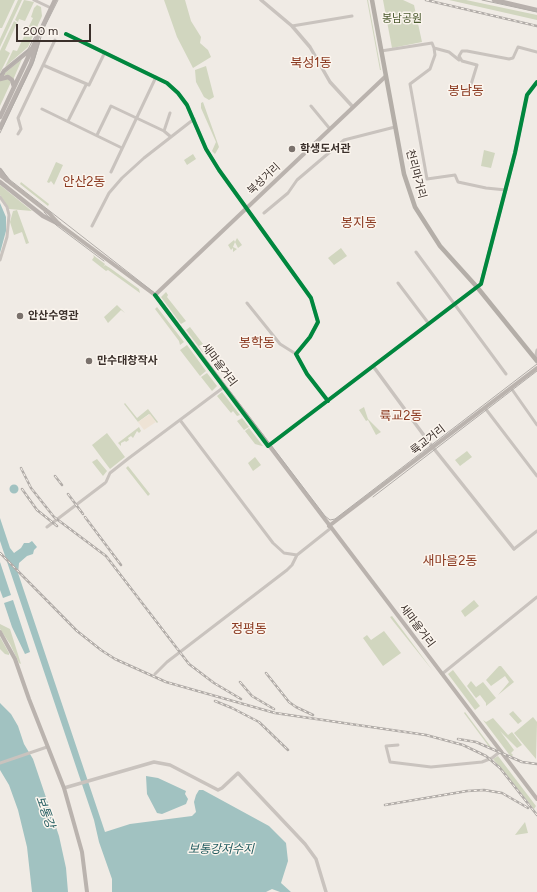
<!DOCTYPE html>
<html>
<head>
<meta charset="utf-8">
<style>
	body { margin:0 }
	#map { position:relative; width:537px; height:892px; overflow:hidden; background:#f0ebe5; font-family:Figtree,sans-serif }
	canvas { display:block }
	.scale { position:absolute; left:16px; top:24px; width:75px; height:18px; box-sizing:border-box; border:2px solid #3b302b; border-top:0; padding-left:5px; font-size:12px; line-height:14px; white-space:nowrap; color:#3b302b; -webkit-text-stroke:3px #fbf5ee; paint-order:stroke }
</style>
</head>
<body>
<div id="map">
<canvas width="537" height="892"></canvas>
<div class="scale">200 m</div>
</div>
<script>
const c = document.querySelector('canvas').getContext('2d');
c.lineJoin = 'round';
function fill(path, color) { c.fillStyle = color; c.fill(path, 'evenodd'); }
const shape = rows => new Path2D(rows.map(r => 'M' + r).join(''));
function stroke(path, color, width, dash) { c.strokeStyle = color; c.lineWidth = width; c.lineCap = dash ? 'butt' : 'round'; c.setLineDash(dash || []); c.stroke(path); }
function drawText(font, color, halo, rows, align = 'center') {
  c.font = font + ' Figtree,"Noto Sans KR",sans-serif'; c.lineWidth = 3; c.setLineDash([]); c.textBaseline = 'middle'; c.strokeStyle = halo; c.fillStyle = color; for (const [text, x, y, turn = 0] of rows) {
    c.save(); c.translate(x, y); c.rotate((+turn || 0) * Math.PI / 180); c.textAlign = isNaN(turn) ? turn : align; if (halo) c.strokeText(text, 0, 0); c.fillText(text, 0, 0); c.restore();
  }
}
const green = shape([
	[0,0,15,0,2,28,0,28],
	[18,0,22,0,0,47,0,39],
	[24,0,34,2,25,21,19,19,18,22,15,20],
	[164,0,185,0,191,21,201,37,200,43,208,50,211,57,193,68,177,37],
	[367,0,368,0,381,70,380,70],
	[383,0,403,0,414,5,422,42,392,48],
	[449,0,466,0,537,15,537,20],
	[37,5,41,7,42,16,28,47,5,67,13,50,17,51,33,18,31,17,34,8],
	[14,21,17,23,5,50,10,53,0,73,0,51],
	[22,59,13,80,4,75,4,74],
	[206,66,214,97,209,100,204,97,196,82,195,70],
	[7,78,11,82,0,106,0,81],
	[203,102,219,147,215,154,212,151,216,142,201,108,201,103],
	[484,150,495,153,491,168,481,166],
	[193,154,196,159,187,165,184,160],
	[56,162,63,165,54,185,51,181,49,183,47,182],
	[21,182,49,204,48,206,20,184],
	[0,185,32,211,9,209,0,195],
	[17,210,29,243,26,244,22,232,14,235,10,222,13,211],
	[237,238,242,245,238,248,235,242,233,247,237,249,233,252,233,248,231,250,228,245,234,240,235,242],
	[341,248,347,256,334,265,328,258],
	[93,255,105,264,103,267,105,265,110,268,139,289,140,293,108,270,106,271,92,260,94,257],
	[166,292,168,295,167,297,186,321,181,324,161,297],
	[117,305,125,313,121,310,108,323,104,317],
	[157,307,184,342,180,345,179,341,155,309],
	[190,327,203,344,199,346,207,358,186,330],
	[187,345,206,371,200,376,180,350],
	[207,373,217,386,212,391,201,377],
	[222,392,240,415,237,416,233,411,231,413,217,396],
	[125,403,137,418,148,409,158,422,157,423,149,414,138,422,124,404],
	[364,407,368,419,381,432,376,435,368,420,366,421,359,410],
	[242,418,249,427,244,430,237,421],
	[139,427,141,431,139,433,137,431,133,438,131,436,128,438,129,440,126,442,125,441,121,443,121,446,118,443],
	[249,428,263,446,262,446,255,444,245,431],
	[107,433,125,457,110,469,92,445],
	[467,451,472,457,460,466,455,460],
	[255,457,261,465,253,471,248,463],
	[97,459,107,471,103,476,92,462],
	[128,466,150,494,148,496,126,468],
	[474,600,479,606,465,617,461,611],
	[407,611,421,626,417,630,404,615],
	[392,616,433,671,393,621,390,617],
	[0,624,10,629,21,664,19,663,10,644,0,629],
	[384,631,401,653,383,666,363,638,367,635,371,640],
	[0,637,9,653,9,655,5,654,0,649],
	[499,666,501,666,514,682,498,695,509,682,505,676,491,686,486,680],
	[453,670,480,706,475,710,448,674],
	[471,681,476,687,483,682,496,698,486,706,486,703,480,695,476,698,467,686],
	[513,711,522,721,518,724,509,714],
	[465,712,491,747,490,748,464,713],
	[533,717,537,722,536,759,514,733],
	[493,718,508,735,512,732,522,745,517,748,500,731,514,750,511,753,513,755,511,757,483,720,486,722],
	[498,756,536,806,534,809,493,759],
	[525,822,528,833,515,835,518,831]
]);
const plaza = shape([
	[150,414,156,422,144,430,138,422]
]);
const water = shape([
	[0,203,6,217,6,231,0,253],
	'9.5 489a4.5 4.5 0 1 1 9 0a4.5 4.5 0 1 1-9 0Z',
	[0,518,10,548,14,553,21,548,24,543,29,543,32,541,37,547,34,550,33,554,27,556,19,563,18,573,105,832,130,824,192,816,196,812,194,802,196,795,199,790,203,790,269,826,286,843,288,861,281,883,291,892,280,892,272,889,266,892,112,892,112,879,99,842,94,820,0,541],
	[0,562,11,595,3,598,0,590],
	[13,600,30,652,25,654,12,627,4,603],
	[0,703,11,714,18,726,24,744,33,759,59,836,66,868,68,892,32,892,27,847,18,810,9,785,0,770],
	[146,776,158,778,186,791,185,794,188,799,186,804,162,814,157,813,147,794]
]);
const minor = shape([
	[34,0,51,8],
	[292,26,352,16],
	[434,48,435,55,430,69,410,84,427,179,455,175,458,182,486,188,506,190],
	[381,51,432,43,434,48,449,52,459,60],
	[43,65,89,85,105,52],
	[469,91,477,65,462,61,459,56,462,51,467,51,509,59,513,58,518,47,537,52],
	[311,106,330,129],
	[42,109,122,148],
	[68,121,86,85],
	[164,131,170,113],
	[18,134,21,129,18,118,55,40],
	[97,135,111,106,164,131,171,137],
	[111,172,156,77],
	[0,197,7,207,9,215,7,237,0,260],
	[264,213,288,193,297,180,344,140,395,127],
	[92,226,109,193,122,178,144,158,194,119],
	[416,252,506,374],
	[398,283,429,324],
	[247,303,280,344,296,354],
	[535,359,537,350],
	[511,388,537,425],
	[485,408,537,476],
	[180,420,273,543,284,553,297,555],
	[106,482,110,473,129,458,224,387],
	[47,527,105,483],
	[514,549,537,531],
	[155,674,167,662,287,570,292,565,297,555,331,528],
	[442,674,537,597],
	[398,745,386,746,390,762,431,767,482,762,492,758,501,751],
	[0,763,47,747]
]);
const tertiary = shape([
	[261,0,292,26,310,47,330,82,353,107],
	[66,34,167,83,178,93,187,105,206,149,219,170,311,298,318,322,310,337,296,354,307,374,328,401],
	[373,366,431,445,514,549],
	[268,446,481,284,515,153,527,95,537,82],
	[64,788,154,762,170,765,218,790,222,788,238,773,305,844,316,859,326,892]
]);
const secondary = shape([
	[0,175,49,213,59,224,155,295,537,799],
	[155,295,386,76],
	[329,526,537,368],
	[0,632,15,659,29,699,64,788,82,852,87,892]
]);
const primary = shape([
	[494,0,537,10],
	[0,78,4,71,31,49],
	[0,79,8,77,12,80,14,87],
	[0,117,55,0],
	[0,128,31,64,38,42],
	[0,170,7,180],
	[0,182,43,216,59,224]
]);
const trunk = shape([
	[372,0,404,174,415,207,440,246,477,287,537,361]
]);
const tram = shape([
	[482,0,537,12],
	[0,75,27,51,39,29],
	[0,133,34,61,43,30,58,0],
	[0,168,10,180,156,294,325,516,330,520,335,519,537,364],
	[44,212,56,225,104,261],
	[373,497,537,371]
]);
const rail = shape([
	[426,0,537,26],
	[21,468,31,488,54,517,106,556,189,664,214,683,241,699],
	[55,476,62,485],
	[22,489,37,510,57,526],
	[68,494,83,514],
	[85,517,121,565],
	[0,553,77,631,101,650,115,659,166,682,275,713,426,735,463,745,486,756,500,768,537,815],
	[266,673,289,702,296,707,313,715],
	[240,682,252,696,274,709],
	[215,701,232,708,259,722,288,750],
	[458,739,476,742,522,762,537,764],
	[385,805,467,791,484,790,502,793,528,808]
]);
const cycleway = shape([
	[66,34,167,83,178,93,187,105,206,149,219,170,311,298,318,322,310,337,296,354,307,374,328,401],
	[155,295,268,446,481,284,515,153,527,95,537,82]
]);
const markers = [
	[292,149,4,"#7a716c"],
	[20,316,4,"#7a716c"],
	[89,361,4,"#7a716c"]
];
const parkNames = [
	["봉남공원",402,19]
];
const poiNames = [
	["학생도서관",300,149],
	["안산수영관",28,316],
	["만수대창작사",97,361]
];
const streetNames = [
	["천리마거리",416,174,75],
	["북성거리",264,179,-43],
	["새마을거리",219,365,53],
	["륙교거리",428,440,-38],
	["새마을거리",417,626,53]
];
const waterNames = [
	["보통강",45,812,70],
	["보통강저수지",221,849]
];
const quarterNames = [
	["북성1동",311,63],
	["봉남동",466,91],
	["안산2동",84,182],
	["봉지동",359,223],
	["봉학동",257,343],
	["륙교2동",401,416],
	["새마을2동",450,561],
	["정평동",249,629]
];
fill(green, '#d1d6bf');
fill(plaza, '#eee3d5');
fill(water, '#a1c2c1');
stroke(minor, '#c9c3be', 3);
stroke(tertiary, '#c9c3be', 3.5);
stroke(secondary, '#bab3ae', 4);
stroke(primary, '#b8b1ad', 4.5);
stroke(trunk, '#b4aea8', 4.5);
stroke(tram, '#b1aca8', 1);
stroke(rail, '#b1aca8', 2.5);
stroke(rail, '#fbf5ee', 1, [3]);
stroke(cycleway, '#00873e', 4);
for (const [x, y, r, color] of markers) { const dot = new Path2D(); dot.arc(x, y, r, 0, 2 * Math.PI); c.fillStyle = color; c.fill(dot); stroke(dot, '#fbf5ee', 1.5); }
drawText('11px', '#4a5a2e', '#fbf5ee', parkNames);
drawText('bold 11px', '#3b302b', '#fbf5ee', poiNames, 'left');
drawText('11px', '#3b302b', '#fbf5ee', streetNames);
drawText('italic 12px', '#1f5a5e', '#fbf5ee', waterNames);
drawText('13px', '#8c3b22', '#fbf5ee', quarterNames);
</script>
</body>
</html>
